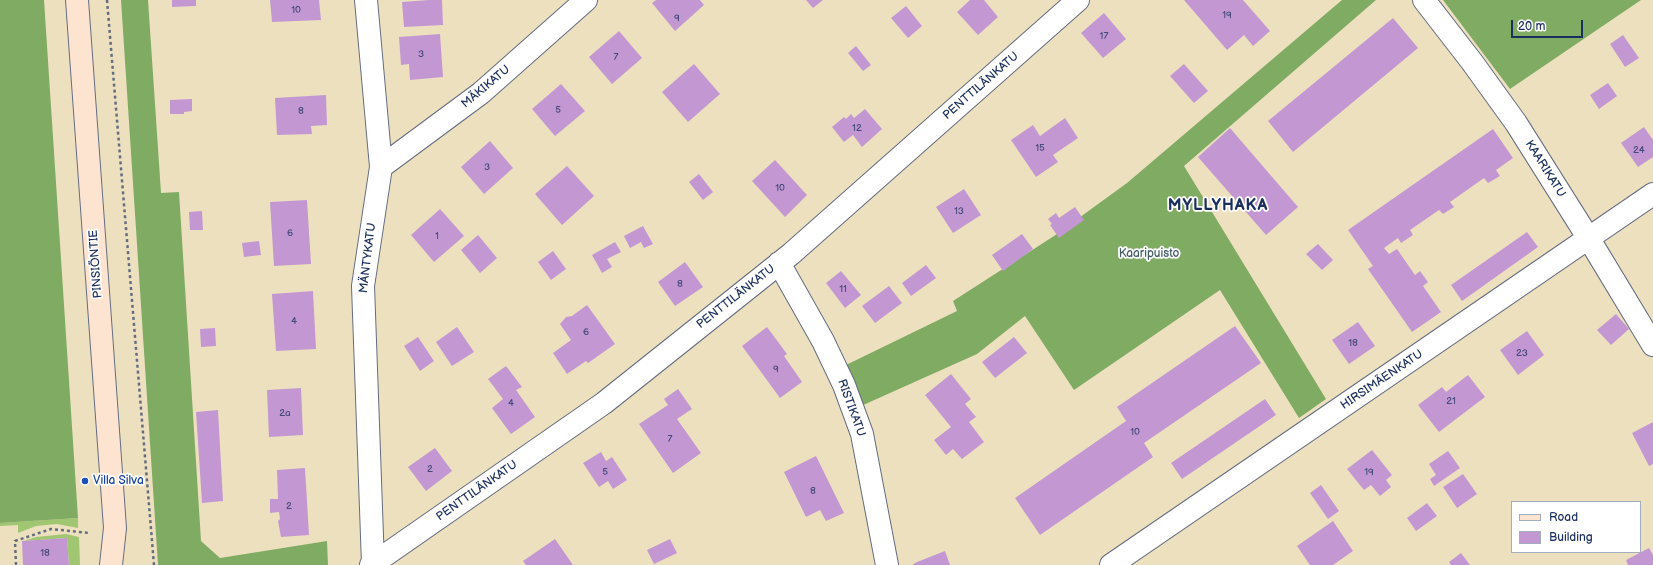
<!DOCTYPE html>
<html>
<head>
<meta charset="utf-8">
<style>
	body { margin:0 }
	#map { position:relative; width:1653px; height:565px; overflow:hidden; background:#ede0bf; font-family:"Balsamiq Sans",sans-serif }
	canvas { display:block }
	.legend { position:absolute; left:1511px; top:501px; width:130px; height:52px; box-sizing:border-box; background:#fff; border:1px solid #a4acbf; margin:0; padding:5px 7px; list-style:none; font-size:12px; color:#1b2f5e }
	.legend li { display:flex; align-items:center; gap:8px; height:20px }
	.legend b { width:20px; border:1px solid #a4acbf }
	.scale { position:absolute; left:1511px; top:20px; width:72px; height:18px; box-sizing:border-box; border:2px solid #1b2f5e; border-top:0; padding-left:5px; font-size:12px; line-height:14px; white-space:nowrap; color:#1b2f5e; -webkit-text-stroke:3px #fff; paint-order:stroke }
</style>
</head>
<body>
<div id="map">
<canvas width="1653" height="565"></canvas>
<ul class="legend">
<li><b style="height:5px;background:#fde4d1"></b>Road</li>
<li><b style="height:11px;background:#c398d2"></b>Building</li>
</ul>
<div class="scale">20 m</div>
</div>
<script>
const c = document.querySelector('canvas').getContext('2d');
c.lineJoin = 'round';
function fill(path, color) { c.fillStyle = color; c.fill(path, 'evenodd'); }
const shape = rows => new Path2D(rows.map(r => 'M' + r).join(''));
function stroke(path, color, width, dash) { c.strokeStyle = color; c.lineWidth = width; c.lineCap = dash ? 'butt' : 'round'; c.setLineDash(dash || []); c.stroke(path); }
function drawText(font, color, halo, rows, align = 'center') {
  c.font = font + ' "Balsamiq Sans",sans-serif'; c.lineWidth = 3.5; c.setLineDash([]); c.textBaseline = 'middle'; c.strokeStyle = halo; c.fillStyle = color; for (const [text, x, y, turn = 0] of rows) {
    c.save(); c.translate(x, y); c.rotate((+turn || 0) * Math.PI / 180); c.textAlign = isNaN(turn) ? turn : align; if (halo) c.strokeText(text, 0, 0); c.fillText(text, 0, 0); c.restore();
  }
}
const green = shape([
	[78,518,78,528,57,524,36,526,18,533,18,525,0,526,0,523],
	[66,534,79,537,80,565,69,565,67,538,24,541,36,537]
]);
const forest = shape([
	[0,0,44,0,78,518,0,523],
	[121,0,148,0,161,193,179,192,201,541,220,558,327,541,328,565,158,565],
	[1342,0,1376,0,1184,166,1326,399,1299,418,1220,290,1074,390,1025,316,977,354,861,406,846,365,957,311,953,301,1054,236,1127,183],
	[1443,0,1641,0,1510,89]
]);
const building = shape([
	[172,0,196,0,196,6,172,7],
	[270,0,319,0,321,20,272,22],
	[429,0,442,0,443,25,404,27,402,2],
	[656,0,700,0,704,5,675,31,652,3],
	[806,0,823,0,813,8],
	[970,0,984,0,998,17,978,35,957,12],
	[1184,0,1243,0,1270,31,1253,46,1244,35,1227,50],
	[906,6,922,26,908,38,891,18],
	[1104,13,1126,39,1103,58,1081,33],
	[1393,18,1418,48,1293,152,1268,121],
	[619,31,642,58,612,84,589,57],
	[440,34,443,77,410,80,409,64,401,65,399,37],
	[1623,35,1639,58,1625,67,1610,44],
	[856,46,871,65,863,71,848,53],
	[694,64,720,94,688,122,662,92],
	[1184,64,1208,91,1194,103,1170,76],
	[1608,83,1617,96,1599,109,1590,95],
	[561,84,585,111,555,136,532,109],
	[326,95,327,125,311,126,312,134,277,135,275,98],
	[192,99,192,111,184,112,184,114,170,114,170,100],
	[865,109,882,129,862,147,853,135,844,142,832,127,844,117,846,119,851,114,854,118],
	[1065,118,1078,138,1053,155,1058,162,1036,177,1011,140,1033,125,1040,136],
	[1644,127,1653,140,1653,157,1638,167,1621,143],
	[1230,128,1298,207,1266,235,1198,157],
	[1493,129,1513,158,1496,170,1500,176,1488,183,1484,178,1450,202,1454,207,1443,214,1439,210,1410,230,1413,235,1401,243,1398,238,1384,248,1389,254,1397,249,1415,275,1420,271,1428,282,1423,286,1441,312,1412,332,1368,269,1373,266,1348,230],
	[490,141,513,168,484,194,461,167],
	[775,160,807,195,785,217,752,181],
	[567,166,594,196,562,225,535,194],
	[699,174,713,192,703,200,689,182],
	[964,189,981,215,953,233,936,207],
	[307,200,311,264,274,266,270,202],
	[1075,207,1084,220,1059,238,1050,225,1052,224,1048,219,1056,213,1059,218],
	[440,209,464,236,434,262,411,235],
	[202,211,203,230,190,230,189,212],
	[643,226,653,244,644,248,641,242,630,248,624,236],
	[1527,232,1538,247,1462,301,1451,285],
	[1022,234,1033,249,1003,271,992,255],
	[478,235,497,258,480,273,461,250],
	[259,241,261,255,244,257,242,243],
	[615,242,621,252,607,259,612,267,602,273,592,255],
	[1318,244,1333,260,1322,270,1306,254],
	[553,251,566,269,551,280,538,262],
	[685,262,703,287,675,306,658,282],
	[926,265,936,278,911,296,902,283],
	[841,271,861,295,845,308,826,283],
	[889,286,902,303,875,323,862,306],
	[313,291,316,349,276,351,272,294],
	[587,305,615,344,588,363,586,361,567,374,553,353,571,340,560,324,566,317,572,316],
	[1616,314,1629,329,1611,345,1597,330],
	[1358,322,1375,346,1349,364,1332,340],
	[1235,326,1261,363,1144,443,1153,457,1040,535,1015,498,1126,421,1117,407],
	[457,327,474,352,452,366,436,342],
	[767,327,787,354,784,356,802,382,780,398,742,346],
	[215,328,216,346,201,347,200,329],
	[1527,331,1544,355,1518,375,1500,350],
	[418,337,434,361,420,371,404,346],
	[1014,337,1027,353,995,378,982,362],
	[506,366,522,387,516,390,535,417,511,434,492,408,503,399,488,379],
	[951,374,971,399,965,404,976,417,969,422,984,442,962,459,953,449,946,455,934,440,951,427,925,395],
	[1468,375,1485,397,1439,432,1418,405,1442,387,1446,392],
	[301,388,303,435,269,437,267,390],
	[678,389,692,409,677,419,701,453,673,473,639,424,668,405,664,399],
	[1265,399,1276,415,1182,479,1171,463],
	[218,410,223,501,202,503,196,412],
	[1653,422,1653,464,1649,466,1632,433],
	[435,448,452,471,426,491,408,467],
	[1372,450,1392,475,1386,480,1391,487,1380,496,1371,485,1364,490,1347,469],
	[1448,451,1460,468,1434,486,1430,479,1436,475,1429,464],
	[601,452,606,461,612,457,627,480,613,489,608,481,599,487,583,463],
	[816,456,844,513,826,521,820,510,806,517,784,472],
	[305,468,309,535,281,537,278,521,280,519,279,512,270,513,270,499,278,499,277,470],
	[1463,474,1477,494,1457,508,1443,487],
	[1321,485,1339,511,1328,519,1310,493],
	[1427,503,1437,516,1416,531,1407,518],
	[1333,521,1353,551,1333,565,1310,565,1297,546],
	[67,538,69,565,23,565,22,541],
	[555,539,573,565,526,565,523,561],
	[670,539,677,553,654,564,647,550],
	[1649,548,1653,555,1653,565,1628,565,1626,560],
	[945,551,950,565,912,565,917,562],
	[1461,553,1470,565,1451,565,1449,562]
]);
const path = shape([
	[107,0,154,565],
	[16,565,15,541,51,529,89,533]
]);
const street = shape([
	[366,0,381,167,363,286,373,564],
	[1424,0,1472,62,1516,123,1589,239,1653,345],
	[381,167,481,93,586,0],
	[779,263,823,341,844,385,862,434,887,565],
	[371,565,604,403,791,254,1078,0],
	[1111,565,1653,194]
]);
const secondary = shape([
	[77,0,115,528,111,565]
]);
const markers = [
	[85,481,4,"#1a4fb4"]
];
const numberNames = [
	["10",296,10],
	["19",1227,15],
	["9",677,18],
	["17",1104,36],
	["3",421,54],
	["7",616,57],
	["5",558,110],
	["8",301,111],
	["12",857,128],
	["15",1040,148],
	["24",1639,150],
	["3",487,167],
	["10",780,188],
	["13",959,211],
	["6",290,233],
	["1",437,236],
	["8",680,284],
	["11",843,289],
	["4",294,321],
	["6",586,332],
	["18",1353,343],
	["23",1522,353],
	["9",776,369],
	["21",1451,401],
	["4",511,403],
	["2a",285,413],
	["10",1135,432],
	["7",670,439],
	["2",430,469],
	["5",605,472],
	["19",1369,472],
	["8",813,491],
	["2",289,506],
	["18",45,553]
];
const streetNames = [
	["PENTTILÄNKATU",981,86,-41],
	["MÄKIKATU",486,87,-40],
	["KAARIKATU",1545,169,58],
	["MÄNTYKATU",368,258,-83],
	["PINSIÖNTIE",96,264,-94],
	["PENTTILÄNKATU",736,297,-38],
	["HIRSIMÄENKATU",1382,380,-34],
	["RISTIKATU",851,408,70],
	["PENTTILÄNKATU",477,491,-35]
];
const parkNames = [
	["Kaaripuisto",1149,254]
];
const transitNames = [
	["Villa Silva",93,481]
];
const districtNames = [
	["MYLLYHAKA",1218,206]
];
fill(green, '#a0c671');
fill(forest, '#80ab63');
fill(building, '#c398d2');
stroke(street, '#646d80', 24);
stroke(secondary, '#646d80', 24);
stroke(path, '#646d80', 2.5, [3, 3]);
stroke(street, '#fff', 22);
stroke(secondary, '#fde4d1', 22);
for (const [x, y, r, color] of markers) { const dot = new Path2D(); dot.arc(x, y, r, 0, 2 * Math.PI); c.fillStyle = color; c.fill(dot); stroke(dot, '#fff', 1.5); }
drawText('10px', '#45497b', null, numberNames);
drawText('12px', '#1b2f5e', '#fff', streetNames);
drawText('12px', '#435c64', '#fff', parkNames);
drawText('12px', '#164399', '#fff', transitNames, 'left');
c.letterSpacing = '1px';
drawText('bold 16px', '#1b2f5e', '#fff', districtNames);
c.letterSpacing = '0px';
</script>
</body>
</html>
